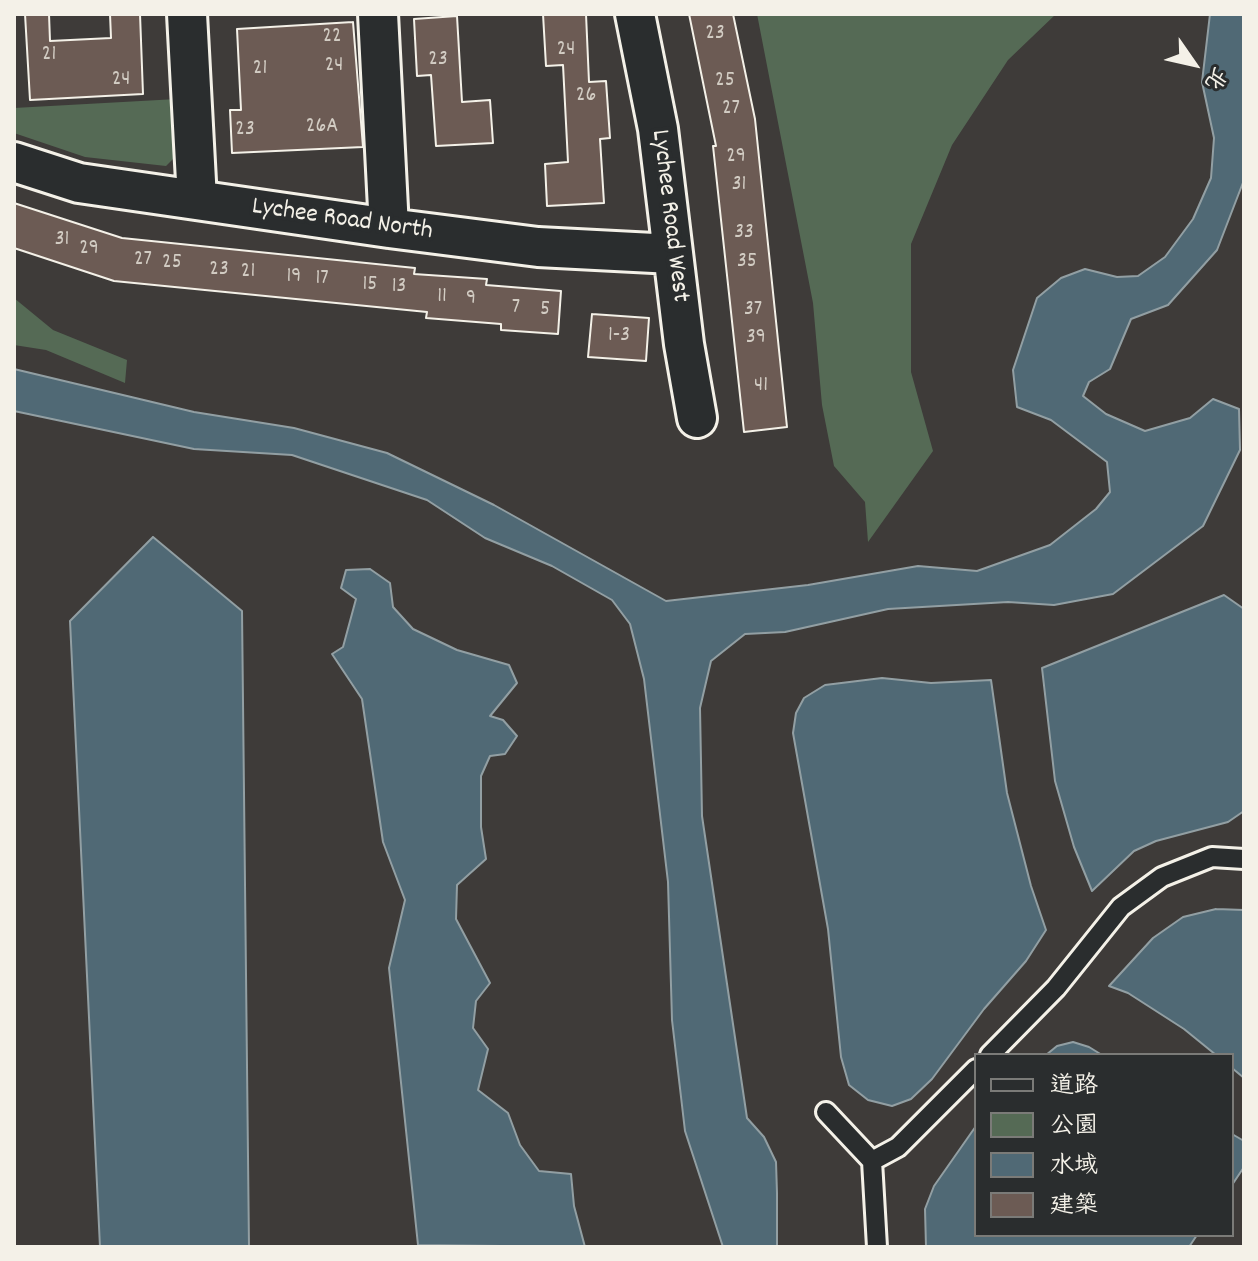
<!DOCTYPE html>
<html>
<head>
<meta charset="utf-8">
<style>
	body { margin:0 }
	#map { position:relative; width:1258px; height:1261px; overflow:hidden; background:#3e3b39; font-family:Dekko,"LXGW WenKai TC",sans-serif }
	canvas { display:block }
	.frame { position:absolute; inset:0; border:16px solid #f4f1e8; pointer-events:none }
	.legend { position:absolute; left:974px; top:1053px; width:260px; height:184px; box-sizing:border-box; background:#2a2d2e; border:2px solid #7b7b78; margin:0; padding:10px 14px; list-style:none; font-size:24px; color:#f4f1e8 }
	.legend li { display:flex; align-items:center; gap:16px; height:40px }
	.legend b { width:40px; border:2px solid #7b7b78 }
	.north { position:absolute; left:1154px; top:24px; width:80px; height:80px; -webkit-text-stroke:6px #2a2d2e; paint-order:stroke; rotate:124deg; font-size:22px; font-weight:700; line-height:32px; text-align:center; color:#f4f1e8 }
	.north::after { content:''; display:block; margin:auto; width:28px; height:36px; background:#f4f1e8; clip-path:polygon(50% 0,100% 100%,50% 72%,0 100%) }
</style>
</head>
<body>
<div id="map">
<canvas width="1258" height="1261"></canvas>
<div class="frame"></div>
<ul class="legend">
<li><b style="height:10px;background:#2a2d2e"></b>道路</li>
<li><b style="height:22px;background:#556a55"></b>公園</li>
<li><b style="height:22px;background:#506975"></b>水域</li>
<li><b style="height:22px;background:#6c5b54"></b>建築</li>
</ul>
<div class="north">北</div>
</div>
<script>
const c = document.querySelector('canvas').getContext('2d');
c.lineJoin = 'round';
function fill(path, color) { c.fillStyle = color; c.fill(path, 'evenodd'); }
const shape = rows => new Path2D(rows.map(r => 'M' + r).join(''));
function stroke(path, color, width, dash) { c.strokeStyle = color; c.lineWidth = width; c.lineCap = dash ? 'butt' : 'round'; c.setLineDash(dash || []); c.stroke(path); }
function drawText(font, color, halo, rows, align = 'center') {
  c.font = font + ' Dekko,sans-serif'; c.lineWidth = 8; c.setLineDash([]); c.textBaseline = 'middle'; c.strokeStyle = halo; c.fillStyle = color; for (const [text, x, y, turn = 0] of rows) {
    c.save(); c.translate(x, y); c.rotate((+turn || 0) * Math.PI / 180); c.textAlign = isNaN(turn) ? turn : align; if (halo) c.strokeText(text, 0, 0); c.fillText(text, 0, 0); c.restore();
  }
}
const green = shape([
	[757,14,1056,14,1008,60,952,145,911,244,911,372,933,451,868,542,865,502,834,466,822,405,813,303],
	[177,99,178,154,166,166,85,157,14,133,14,108],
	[14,298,53,330,127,360,125,383,46,350,14,345]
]);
const water = shape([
	[1210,14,1244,14,1244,180,1217,250,1168,305,1131,319,1110,369,1089,382,1083,396,1106,414,1145,431,1190,418,1213,399,1239,409,1240,450,1203,526,1113,594,1054,605,1008,602,888,609,785,632,745,634,711,661,700,708,702,816,747,1118,764,1137,776,1162,777,1193,777,1247,723,1247,685,1131,672,1020,668,882,644,679,630,624,612,600,552,566,485,538,427,500,292,455,194,449,14,411,14,369,194,412,294,428,387,453,494,505,666,601,808,585,918,566,977,571,1050,545,1096,509,1110,492,1107,462,1051,420,1017,407,1013,370,1037,298,1061,278,1085,269,1117,277,1138,276,1165,257,1193,219,1211,178,1214,138,1202,82,1210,14],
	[153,537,242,611,249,1247,100,1247,70,621,153,537],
	[370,569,390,583,393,607,413,629,457,650,509,665,517,683,490,716,503,720,517,736,505,754,490,756,481,776,481,827,486,859,457,885,456,919,490,983,476,1001,473,1028,488,1049,478,1090,508,1113,520,1145,539,1171,571,1174,574,1206,585,1247,418,1245,389,968,405,900,383,842,362,699,332,654,343,647,356,599,341,588,346,570,370,569],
	[1224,595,1244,609,1244,811,1228,822,1156,841,1134,851,1092,891,1074,847,1055,781,1042,668,1224,595],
	[882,678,931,683,991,680,1007,793,1031,886,1046,930,1026,961,984,1009,932,1079,911,1099,892,1106,868,1100,849,1085,841,1057,828,929,793,733,796,713,804,698,825,685,882,678],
	[1216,909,1244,910,1244,1078,1232,1068,1232,1055,1216,1055,1184,1029,1128,993,1109,986,1153,938,1183,917,1216,909],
	[1073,1042,1089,1047,1102,1055,1046,1055,1057,1046,1073,1042],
	[976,1126,976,1235,1197,1235,1189,1247,926,1247,925,1209,934,1186,976,1126],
	[1232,1134,1244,1141,1244,1167,1232,1185,1232,1134]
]);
const building = shape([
	[25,14,49,14,50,41,111,38,110,14,140,14,143,94,30,100,25,14],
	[543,14,586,14,589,82,606,81,610,138,600,139,604,203,547,206,545,164,568,162,563,65,546,66,543,14],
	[689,14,733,14,755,119,787,427,744,432,713,146,716,146,689,14],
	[457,16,462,102,490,100,493,143,436,146,431,75,417,76,414,19,457,16],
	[353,22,363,147,232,153,230,110,241,110,237,29,353,22],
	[14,203,122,238,415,268,414,274,487,279,486,285,561,291,558,334,501,330,501,324,426,318,427,312,114,281,14,248,14,203],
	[592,314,649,318,646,361,588,357,592,314]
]);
const lane = shape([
	[990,1055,1056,988,1121,907,1162,877,1212,857,1244,859],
	[826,1112,872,1161,877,1247],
	[872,1161,898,1147,976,1069]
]);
const street = shape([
	[187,14,197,200],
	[378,14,389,228],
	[635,14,658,129,684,344,697,418],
	[14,162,79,183,389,228,538,247,673,254]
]);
const numberNames = [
	["23",715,35],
	["22",332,38],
	["24",566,51],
	["21",49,56],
	["23",438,61],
	["24",334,67],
	["21",260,70],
	["24",121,81],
	["25",725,82],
	["26",586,97],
	["27",731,110],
	["26A",322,128],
	["23",245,131],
	["29",736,158],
	["31",739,186],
	["33",744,234],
	["31",62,241],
	["29",89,250],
	["27",143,261],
	["35",747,263],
	["25",172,264],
	["23",219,271],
	["21",248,273],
	["19",294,278],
	["17",322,280],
	["15",370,286],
	["13",399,288],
	["11",442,298],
	["9",471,300],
	["7",516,309],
	["5",545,311],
	["37",753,311],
	["1-3",619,337],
	["39",756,339],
	["41",761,387]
];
const streetNames = [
	["Lychee Road West",668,216,83],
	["Lychee Road North",342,221,8]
];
fill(green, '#556a55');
fill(water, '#506975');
stroke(water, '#929fa3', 2);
fill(building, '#6c5b54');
stroke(building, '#f4f1e8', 2);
stroke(lane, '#f4f1e8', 24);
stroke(street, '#f4f1e8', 44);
stroke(lane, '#2a2d2e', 18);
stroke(street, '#2a2d2e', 38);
drawText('22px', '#d2ccc3', null, numberNames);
drawText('26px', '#f4f1e8', '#2a2d2e', streetNames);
</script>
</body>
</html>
